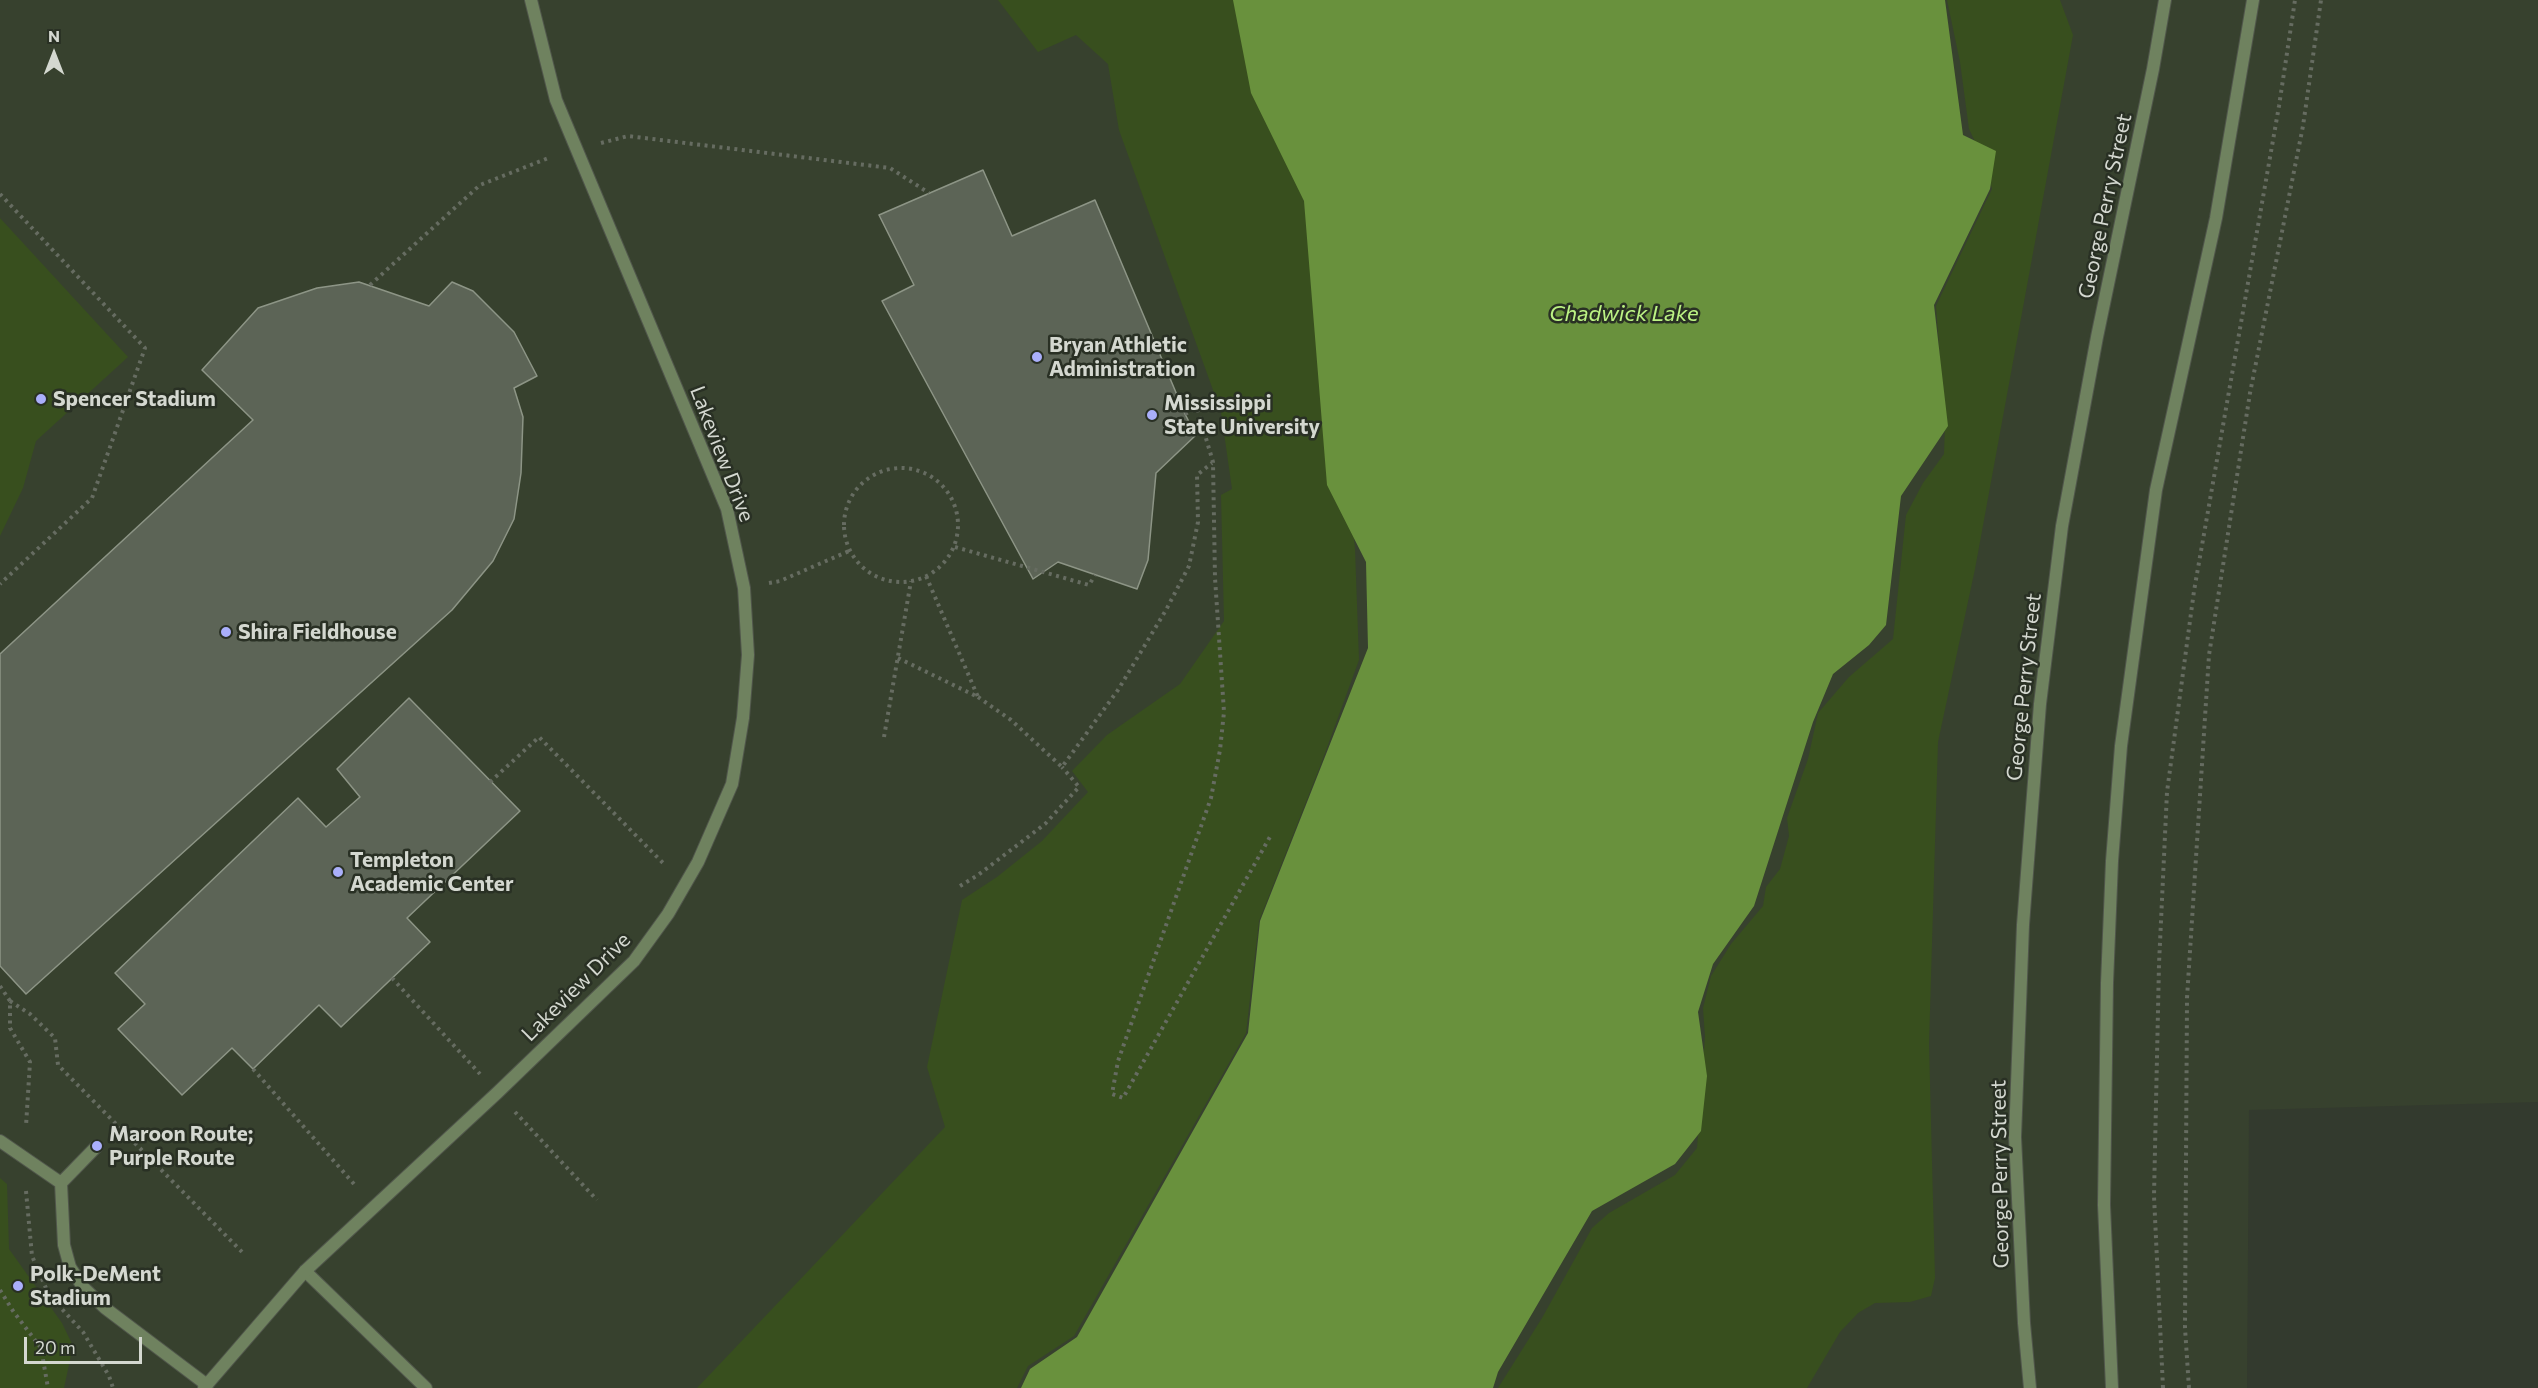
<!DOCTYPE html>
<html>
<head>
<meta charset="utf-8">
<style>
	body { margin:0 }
	#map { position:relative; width:2538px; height:1388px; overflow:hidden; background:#333a2e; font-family:Commissioner,sans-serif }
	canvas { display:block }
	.north { position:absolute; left:24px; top:24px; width:60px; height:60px; -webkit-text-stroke:4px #293024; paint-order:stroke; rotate:0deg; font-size:16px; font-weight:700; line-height:24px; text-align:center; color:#d4d8d0 }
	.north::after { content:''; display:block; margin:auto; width:21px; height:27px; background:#d4d8d0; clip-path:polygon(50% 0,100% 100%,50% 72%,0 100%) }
	.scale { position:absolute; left:24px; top:1337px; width:118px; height:27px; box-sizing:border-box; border:3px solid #d4d8d0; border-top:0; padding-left:8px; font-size:18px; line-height:21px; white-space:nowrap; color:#d4d8d0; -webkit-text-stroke:4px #293024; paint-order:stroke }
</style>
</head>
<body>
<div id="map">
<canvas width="2538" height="1388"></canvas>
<div class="north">N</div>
<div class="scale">20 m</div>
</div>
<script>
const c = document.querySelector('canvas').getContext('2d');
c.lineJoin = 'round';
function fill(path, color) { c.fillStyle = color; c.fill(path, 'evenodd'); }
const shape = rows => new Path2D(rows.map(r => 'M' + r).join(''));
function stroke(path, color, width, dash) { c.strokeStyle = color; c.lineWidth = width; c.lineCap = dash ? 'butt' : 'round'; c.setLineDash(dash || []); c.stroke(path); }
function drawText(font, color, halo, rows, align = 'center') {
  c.font = font + ' Commissioner,sans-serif'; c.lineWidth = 5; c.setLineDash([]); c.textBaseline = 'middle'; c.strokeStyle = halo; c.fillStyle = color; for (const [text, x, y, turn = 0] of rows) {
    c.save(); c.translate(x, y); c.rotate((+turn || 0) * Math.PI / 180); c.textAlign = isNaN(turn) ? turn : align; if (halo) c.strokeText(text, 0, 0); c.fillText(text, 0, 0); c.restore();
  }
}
const built = shape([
	[0,0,2538,0,2538,1102,2249,1110,2247,1388,0,1388]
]);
const green = shape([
	[998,0,1238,0,1272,77,1333,314,1355,549,1359,660,1321,764,1259,921,1246,1033,1074,1336,1028,1366,1017,1388,697,1388,945,1127,927,1067,962,900,997,877,1042,841,1088,792,1072,771,1107,735,1180,684,1224,621,1221,495,1232,489,1221,412,1119,130,1108,64,1076,35,1038,52],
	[1947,0,2060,0,2073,35,1975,569,1938,742,1929,1044,1935,1278,1931,1296,1910,1302,1875,1303,1858,1313,1840,1332,1807,1388,1498,1388,1542,1318,1592,1228,1609,1213,1675,1175,1697,1148,1705,1037,1703,1008,1711,976,1731,944,1763,906,1766,887,1780,869,1789,836,1787,818,1808,759,1818,713,1849,677,1893,639,1906,515,1923,483,1944,454,1945,426,1936,306,1992,189,1986,164,1969,129,1960,62],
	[0,218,128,357,36,441,23,488,0,536],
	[0,1178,7,1184,9,1249,62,1323,73,1346,64,1388,0,1388]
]);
const water = shape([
	[1233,0,1945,0,1963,135,1996,151,1990,189,1934,305,1948,426,1901,496,1886,625,1869,645,1833,674,1813,722,1754,906,1713,964,1698,1012,1707,1076,1701,1131,1675,1164,1592,1211,1498,1372,1493,1388,1021,1388,1030,1369,1077,1337,1248,1033,1260,921,1368,648,1366,562,1327,485,1304,201,1251,93]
]);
const building = shape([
	[983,170,1012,236,1095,200,1185,414,1196,435,1156,473,1148,560,1137,589,1058,562,1033,579,882,301,914,285,879,215,983,170],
	[359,282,429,306,452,282,473,291,514,332,537,376,514,388,523,417,521,473,514,519,493,561,452,610,26,994,0,966,0,654,253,420,202,370,258,308,317,288,359,282],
	[409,698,520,811,407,918,430,942,341,1027,319,1005,253,1069,232,1048,182,1095,118,1029,145,1004,115,973,298,798,326,827,360,797,337,769,409,698]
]);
const path = shape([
	[601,143,628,136,890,168,929,193],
	[0,194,145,348,92,498,0,584],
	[370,285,480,185,551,157],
	[1185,414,1197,408,1213,462,1215,578,1224,712,1220,750,1211,798,1118,1061,1112,1094,1123,1098,1271,835],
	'844 525a57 57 0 1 1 114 0a57 57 0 1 1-114 0Z',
	[955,547,1089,585,1095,575],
	[769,583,780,581,849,551],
	[898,658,978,697,926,576],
	[978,697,1011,720,1062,767,1118,690,1166,610,1189,566,1198,522,1197,475,1212,463],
	[884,737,911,581],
	[490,782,539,737,665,865],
	[960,886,978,875,1045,824,1079,787,1062,767],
	[392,978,480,1074],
	[0,986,10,1001,10,1028,30,1062,26,1126],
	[10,1001,30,1014,55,1038,58,1065,245,1255],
	[253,1069,354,1184],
	[515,1112,597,1200],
	[26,1191,32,1256,49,1295,83,1332,109,1376,113,1388],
	[0,1290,13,1311,41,1348,48,1388],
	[2163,1388,2154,1196,2159,964,2167,792,2194,591,2279,106,2295,0],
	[2189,1388,2185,1328,2187,998,2209,655,2250,393,2303,126,2321,0]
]);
const service = shape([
	[0,1141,61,1183],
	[97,1146,61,1183,64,1245,70,1267,83,1287,105,1308,207,1385],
	[305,1271,426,1388]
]);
const minor = shape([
	[204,1388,305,1271,497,1093,634,961,668,914,698,862,732,784,743,718,748,655,744,588,727,509,556,100,531,0]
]);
const tertiary = shape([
	[2030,1388,2024,1323,2015,1137,2023,925,2040,704,2062,526,2097,337,2153,69,2165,0],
	[2112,1388,2104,1205,2107,983,2112,861,2121,746,2156,490,2216,218,2253,0]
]);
const markers = [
	[1037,357,6,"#aaaffb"],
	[41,399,6,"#aaaffb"],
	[1152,415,6,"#aaaffb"],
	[226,632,6,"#aaaffb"],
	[338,872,6,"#aaaffb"],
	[97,1146,6,"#aaaffb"],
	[18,1286,6,"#aaaffb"]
];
const streetNames = [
	["George Perry Street",2105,206,-78],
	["Lakeview Drive",722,454,69],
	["George Perry Street",2024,687,-84],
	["Lakeview Drive",576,987,-45],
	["George Perry Street",2000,1174,-91]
];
const poiNames = [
	["Bryan Athletic",1049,345],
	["Administration",1049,369],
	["Spencer Stadium",53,399],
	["Mississippi",1164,403],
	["State University",1164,427],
	["Shira Fieldhouse",238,632],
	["Templeton",350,860],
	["Academic Center",350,884],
	["Maroon Route;",109,1134],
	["Purple Route",109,1158],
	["Polk-DeMent",30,1274],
	["Stadium",30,1298]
];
const waterNames = [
	["Chadwick Lake",1624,314]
];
fill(built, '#37412e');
fill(green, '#384f1e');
fill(water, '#69913d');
fill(building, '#5c6456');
stroke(building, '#8d9586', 1.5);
stroke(service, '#50564b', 14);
stroke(minor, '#50564b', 14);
stroke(tertiary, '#50564b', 14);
stroke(path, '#666c61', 4, [3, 4.5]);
stroke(service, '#6f825f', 12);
stroke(minor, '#6f825f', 12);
stroke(tertiary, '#6f825f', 12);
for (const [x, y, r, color] of markers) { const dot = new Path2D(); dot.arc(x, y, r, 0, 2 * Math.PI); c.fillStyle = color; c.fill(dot); stroke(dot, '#293024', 2); }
drawText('21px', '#d4d8d0', '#293024', streetNames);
drawText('bold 21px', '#d4d8d0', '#293024', poiNames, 'left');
drawText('italic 22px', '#bcf384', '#293024', waterNames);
</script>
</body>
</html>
